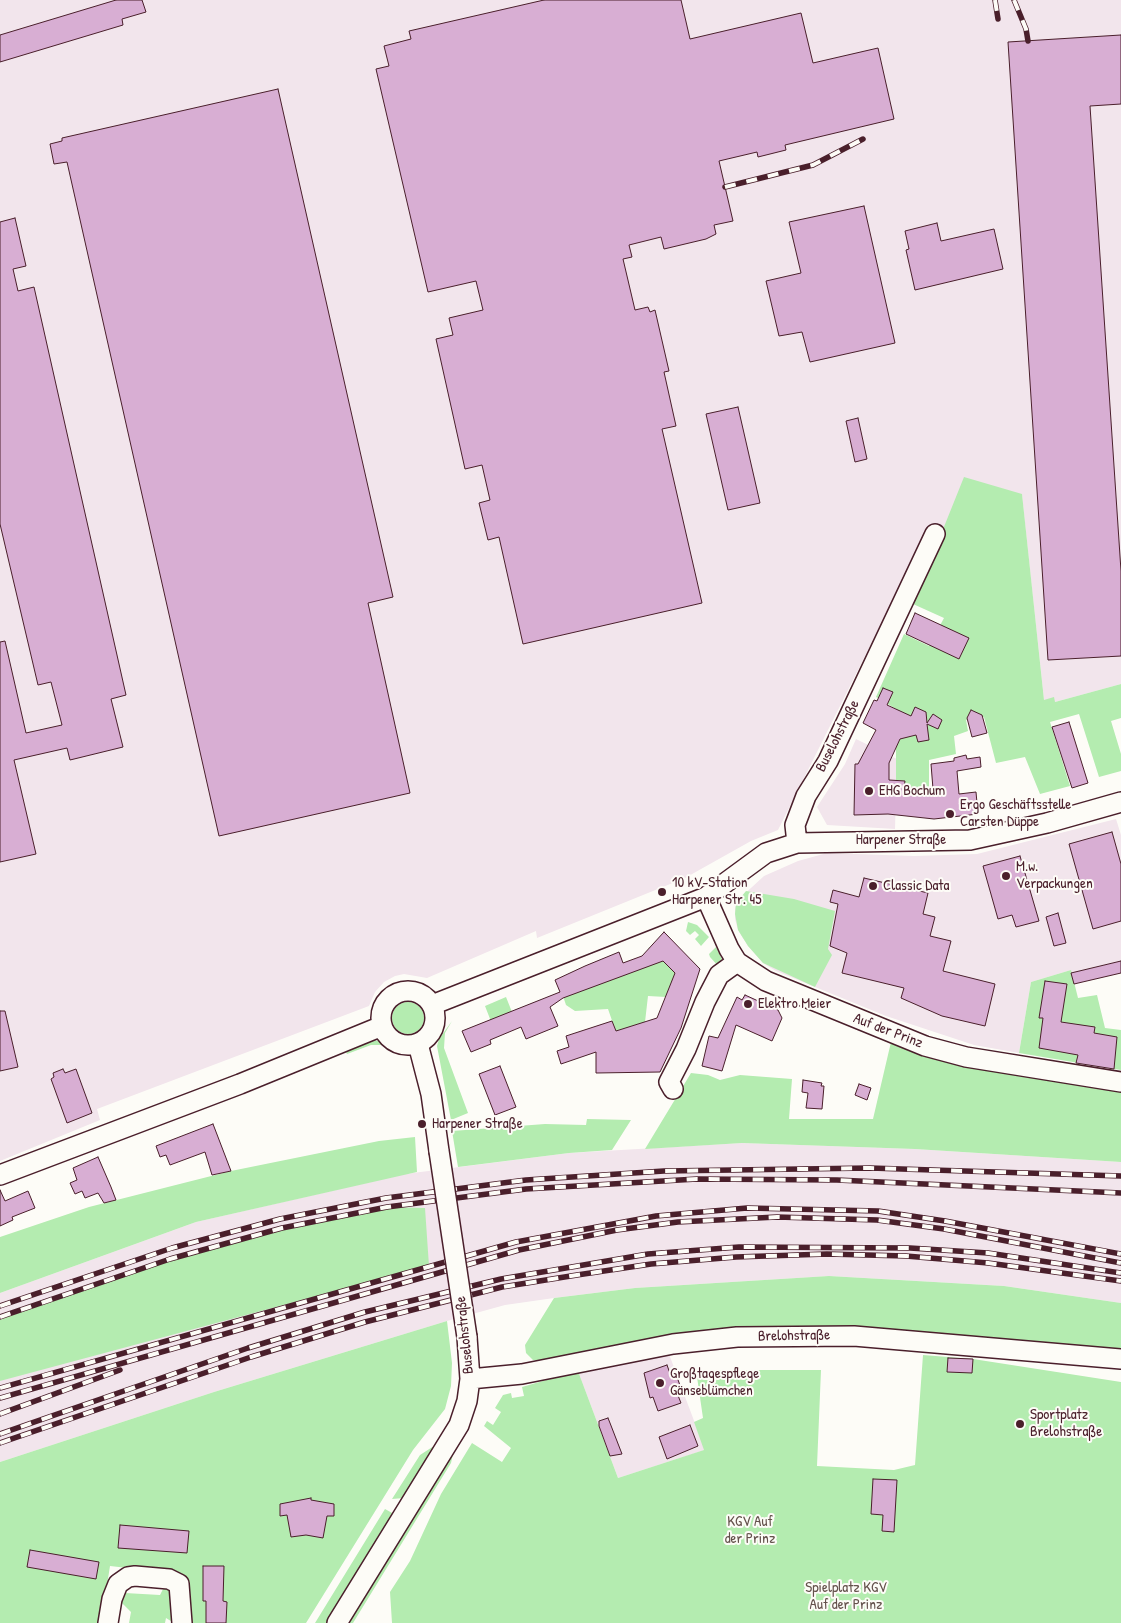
<!DOCTYPE html>
<html>
<head>
<meta charset="utf-8">
<style>
	body { margin:0 }
	canvas { display:block; background:#fdfcf7 }
</style>
</head>
<body>
<canvas width="1121" height="1623"></canvas>
<script>
const c = document.querySelector('canvas').getContext('2d');
c.lineJoin = 'round';
function fill(path, color) { c.fillStyle = color; c.fill(path, 'evenodd'); }
const shape = rows => new Path2D(rows.map(r => 'M' + r).join(''));
function stroke(path, color, width, dash) { c.strokeStyle = color; c.lineWidth = width; c.lineCap = dash ? 'butt' : 'round'; c.setLineDash(dash || []); c.stroke(path); }
function drawText(font, color, halo, rows, align = 'center') {
  c.font = font + ' "Patrick Hand",sans-serif'; c.lineWidth = 4; c.setLineDash([]); c.textBaseline = 'middle'; c.strokeStyle = halo; c.fillStyle = color; for (const [text, x, y, turn = 0] of rows) {
    c.save(); c.translate(x, y); c.rotate((+turn || 0) * Math.PI / 180); c.textAlign = isNaN(turn) ? turn : align; if (halo) c.strokeText(text, 0, 0); c.fillText(text, 0, 0); c.restore();
  }
}
const built = shape([
	[0,0,1121,0,1121,684,1055,702,1044,700,1022,495,933,554,919,548,778,830,751,841,685,878,537,938,536,931,427,978,404,974,395,976,384,982,375,992,369,1006,97,1109,100,1120,0,1161],
	[856,739,897,759,895,829,827,825,817,807,845,764],
	[1116,819,1121,835,1121,961,1071,973,1071,970,1031,982,1019,1053,974,1045,886,1016,776,971,763,963,748,946,738,930,735,919,735,908,739,899,764,876,798,861,827,853,914,856,977,854],
	[742,1143,915,1149,1121,1162,1121,1303,1004,1286,829,1276,635,1288,554,1298,505,1305,447,1321,214,1392,0,1462,0,1293,196,1222,405,1174,569,1153],
	[669,1354,705,1450,618,1478,578,1371]
]);
const green = shape([
	[964,477,1022,494,1044,700,1054,697,1055,702,1121,684,1121,718,1111,721,1121,754,1121,771,1099,777,1079,714,1050,722,1070,786,1040,794,1025,757,996,763,984,717,966,720,968,731,954,736,956,754,929,760,929,795,896,792,896,740,884,734,896,709,876,697,904,634,929,646,944,618,913,604],
	[746,891,794,899,835,911,828,949,832,955,815,987,763,963,748,946,738,930,735,914,736,903],
	[688,922,697,925,709,937,701,946,695,939,699,935,695,931,690,935,686,931],
	[649,947,677,975,666,997,648,996,645,1022,616,1032,608,1009,575,1011,566,1005,563,996,651,965,647,954],
	[716,947,722,959,719,967,710,957,709,954],
	[1071,970,1078,998,1097,995,1105,1028,1121,1030,1121,1070,1019,1053,1031,982],
	[506,997,512,1012,492,1024,485,1006],
	'392 1018a16 16 0 1 1 32 0a16 16 0 1 1-32 0Z',
	[452,1021,445,1033,444,1048,468,1113,451,1120,437,1046,439,1039],
	[373,1040,383,1042,382,1045,371,1045,347,1054,345,1050],
	[891,1042,967,1066,1121,1092,1121,1162,915,1149,742,1143,645,1149,691,1073,708,1075,720,1080,740,1075,792,1079,789,1119,873,1119],
	[587,1119,631,1120,612,1150,569,1153,458,1167,452,1131,545,1124,586,1125],
	[415,1137,417,1172,196,1222,0,1293,0,1237,89,1207,231,1171,379,1141],
	[387,1207,425,1208,429,1266,0,1381,0,1320,35,1304,222,1244,282,1228],
	[829,1276,1004,1286,1121,1303,1121,1352,852,1328,547,1361,533,1360,526,1353,525,1345,554,1298,635,1288],
	[447,1321,452,1363,451,1386,445,1409,413,1450,306,1623,188,1623,172,1573,110,1566,101,1623,0,1623,0,1462,214,1392],
	[923,1355,973,1359,1121,1382,1121,1623,392,1623,390,1592,410,1561,441,1494,472,1443,502,1462,511,1448,484,1426,487,1421,493,1425,501,1412,495,1408,503,1395,511,1393,512,1398,524,1396,522,1387,578,1371,618,1478,704,1450,694,1422,703,1418,696,1370,821,1370,817,1466,894,1470,915,1465],
	[437,1444,404,1498,392,1499,420,1455],
	[453,1454,451,1463,353,1623,345,1623,441,1467],
	[385,1509,394,1514,328,1623,315,1623],
	[166,1583,173,1589,174,1623,166,1618,165,1623,129,1623,131,1612,120,1601,125,1593,160,1595]
]);
const building = shape([
	[116,0,142,0,146,12,122,19,123,25,0,62,0,35,116,0],
	[544,0,681,0,690,39,801,13,813,63,878,48,894,119,785,145,786,150,758,157,757,152,719,161,733,221,714,225,716,234,706,239,664,249,661,237,629,245,632,257,623,259,635,310,648,307,650,312,655,310,669,371,664,372,676,426,662,429,702,603,523,644,499,537,488,540,479,503,490,500,482,465,465,469,436,339,453,335,449,318,483,310,476,281,428,292,376,69,389,66,384,46,411,39,409,31,544,0],
	[1121,35,1121,104,1090,106,1121,571,1121,656,1048,660,1008,42,1121,35],
	[278,89,393,597,368,603,410,793,219,836,67,162,54,164,50,144,62,141,62,138,278,89],
	[864,206,895,343,810,362,802,332,779,336,766,281,801,273,789,222,864,206],
	[15,218,26,266,13,269,18,291,34,287,126,695,111,699,123,747,70,760,67,748,14,760,36,854,0,862,0,642,5,641,26,733,62,725,51,682,38,685,0,524,0,222,15,218],
	[937,223,941,241,994,229,1003,269,915,290,906,250,909,249,905,231,937,223],
	[738,407,760,503,728,510,706,414,738,407],
	[858,418,867,459,855,462,846,421,858,418],
	[915,613,969,638,959,659,906,634,915,613],
	[883,688,893,692,887,705,911,716,915,707,926,712,927,723,933,714,942,720,938,729,927,724,929,740,918,742,916,735,900,739,889,763,889,780,905,781,904,787,933,789,931,764,954,761,954,758,966,755,967,759,980,757,981,767,957,771,959,794,976,792,978,814,934,819,888,814,854,815,855,764,858,764,876,730,863,723,874,700,877,701,883,688],
	[971,710,982,715,987,733,972,737,967,718,971,710],
	[1069,722,1088,783,1072,788,1052,727,1069,722],
	[1112,832,1121,864,1121,921,1093,929,1069,844,1112,832],
	[1020,856,1039,921,1016,927,1012,915,998,919,983,866,1020,856],
	[864,878,928,893,923,914,935,917,930,936,951,941,943,971,995,984,985,1026,942,1016,901,998,904,988,842,973,847,953,830,946,838,904,830,902,833,890,859,897,864,878],
	[1058,913,1066,943,1054,946,1046,917,1058,913],
	[664,932,700,969,681,1028,660,1072,596,1073,596,1052,561,1064,557,1051,569,1047,566,1036,612,1021,616,1031,657,1018,675,973,663,961,563,998,550,1007,558,1026,526,1039,521,1027,490,1040,491,1044,471,1052,462,1031,560,992,555,980,585,966,619,952,623,963,642,956,664,932],
	[1121,961,1121,973,1074,984,1071,973,1121,961],
	[1045,981,1067,984,1061,1022,1095,1027,1094,1033,1117,1037,1114,1069,1076,1063,1078,1055,1039,1048,1043,1018,1039,1018,1045,981],
	[745,995,778,1010,782,1018,772,1041,736,1025,722,1071,702,1066,709,1036,718,1038,737,997,742,1000,745,995],
	[0,1011,5,1011,18,1067,0,1071,0,1011],
	[500,1066,516,1107,495,1115,479,1074,500,1066],
	[63,1069,65,1073,76,1069,92,1113,67,1123,51,1079,54,1077,53,1073,63,1069],
	[803,1080,822,1083,821,1086,824,1086,822,1109,806,1108,808,1093,802,1092,803,1080],
	[859,1084,871,1088,867,1100,855,1095,859,1084],
	[213,1124,231,1171,212,1175,205,1152,170,1165,166,1155,160,1157,156,1146,213,1124],
	[98,1157,111,1187,116,1200,104,1203,98,1193,85,1198,82,1191,75,1194,70,1183,77,1180,73,1168,98,1157],
	[0,1190,5,1201,28,1191,35,1208,12,1217,13,1220,0,1226,0,1190],
	[948,1358,973,1359,972,1373,947,1372,948,1358],
	[667,1365,672,1379,677,1377,682,1391,677,1393,681,1403,658,1411,653,1397,650,1398,644,1373,667,1365],
	[608,1418,610,1423,622,1454,610,1456,599,1426,599,1421,608,1418],
	[690,1425,698,1446,667,1459,659,1437,690,1425],
	[873,1479,897,1480,894,1532,882,1531,883,1515,871,1514,873,1479],
	[311,1498,311,1500,334,1504,334,1516,327,1516,323,1538,306,1535,291,1537,287,1515,280,1516,280,1504,311,1498],
	[120,1525,189,1531,187,1553,118,1548,120,1525],
	[30,1550,99,1562,96,1579,27,1567,30,1550],
	[203,1566,224,1566,223,1601,227,1602,226,1623,206,1623,206,1601,203,1601,203,1566]
]);
const minor = shape([
	[797,843,795,825,806,796,828,761,935,534],
	[706,897,729,949,737,962,766,981,925,1046,966,1057,1121,1082],
	'381 1018a27 27 0 1 1 54 0a27 27 0 1 1-54 0Z',
	[432,1005,706,897,766,853,797,843,970,840,1047,823,1121,802],
	[418,1044,431,1094,439,1151],
	[673,1089,669,1082,686,1049,705,1002,719,975,737,962],
	[0,1175,240,1084,382,1026],
	[470,1379,522,1374,673,1344,737,1337,854,1336,1121,1359],
	[108,1623,112,1599,118,1584,128,1577,135,1576,169,1579,179,1584,182,1623],
	[337,1623,459,1425,467,1401,470,1379,467,1337]
]);
const rail = shape([
	[995,0,998,19],
	[1014,0,1026,29,1028,41],
	[725,187,813,165,863,139],
	[0,1306,172,1248,280,1219,386,1198,526,1180,664,1171,870,1168,1121,1176],
	[0,1317,170,1259,282,1228,387,1207,526,1189,697,1179,837,1180,1121,1193],
	[0,1388,516,1242,656,1216,747,1208,878,1211,945,1221,1121,1254],
	[0,1398,519,1250,617,1230,678,1222,777,1217,877,1220,944,1229,1121,1263],
	[0,1414,120,1370],
	[0,1434,248,1348,365,1312,501,1279,648,1254,739,1247,910,1248,988,1253,1121,1273],
	[0,1443,251,1357,365,1322,502,1287,577,1275,651,1264,736,1257,827,1254,906,1256,988,1263,1121,1281]
]);
const minorBridge = shape([
	[439,1151,467,1337]
]);
const markers = [
	[869,791,5,"#4a1f2b"],
	[950,814,5,"#4a1f2b"],
	[1006,876,5,"#4a1f2b"],
	[873,886,5,"#4a1f2b"],
	[662,892,5,"#4a1f2b"],
	[748,1004,5,"#4a1f2b"],
	[422,1124,5,"#4a1f2b"],
	[660,1383,5,"#4a1f2b"],
	[1020,1424,5,"#4a1f2b"]
];
const streetNames = [
	["Buselohstraße",838,736,-63],
	["Harpener Straße",901,840],
	["Auf der Prinz",888,1031,21],
	["Buselohstraße",465,1335,-96],
	["Brelohstraße",794,1336,-1]
];
const poiNames = [
	["EHG Bochum",879,791],
	["Ergo Geschäftsstelle",960,805],
	["Carsten Düppe",960,822],
	["M.w.",1016,867],
	["Verpackungen",1016,884],
	["10 kV-Station",672,883],
	["Harpener Str. 45",672,900],
	["Classic Data",883,886],
	["Elektro Meier",758,1004],
	["Harpener Straße",432,1124],
	["Großtagespflege",670,1374],
	["Gänseblümchen",670,1391],
	["Sportplatz",1030,1415],
	["Brelohstraße",1030,1432]
];
const parkNames = [
	["KGV Auf",750,1522],
	["der Prinz",750,1539],
	["Spielplatz KGV",846,1588],
	["Auf der Prinz",846,1605]
];
fill(built, '#f2e5ec');
fill(green, '#b4ecb0');
fill(building, '#d8aed3');
stroke(building, '#4a1f2b', 1);
stroke(minor, '#4a1f2b', 22);
stroke(minor, '#fdfcf7', 19);
stroke(rail, '#4a1f2b', 5.5);
stroke(rail, '#fdfcf7', 4, [11]);
stroke(minorBridge, '#4a1f2b', 22, []);
stroke(minorBridge, '#fdfcf7', 19);
for (const [x, y, r, color] of markers) { const dot = new Path2D(); dot.arc(x, y, r, 0, 2 * Math.PI); c.fillStyle = color; c.fill(dot); stroke(dot, '#fdfcf7', 2); }
drawText('15px', '#4a1f2b', '#fdfcf7', streetNames);
drawText('15px', '#4a1f2b', '#fdfcf7', poiNames, 'left');
drawText('15px', '#64524c', '#fdfcf7', parkNames);
</script>
</body>
</html>
